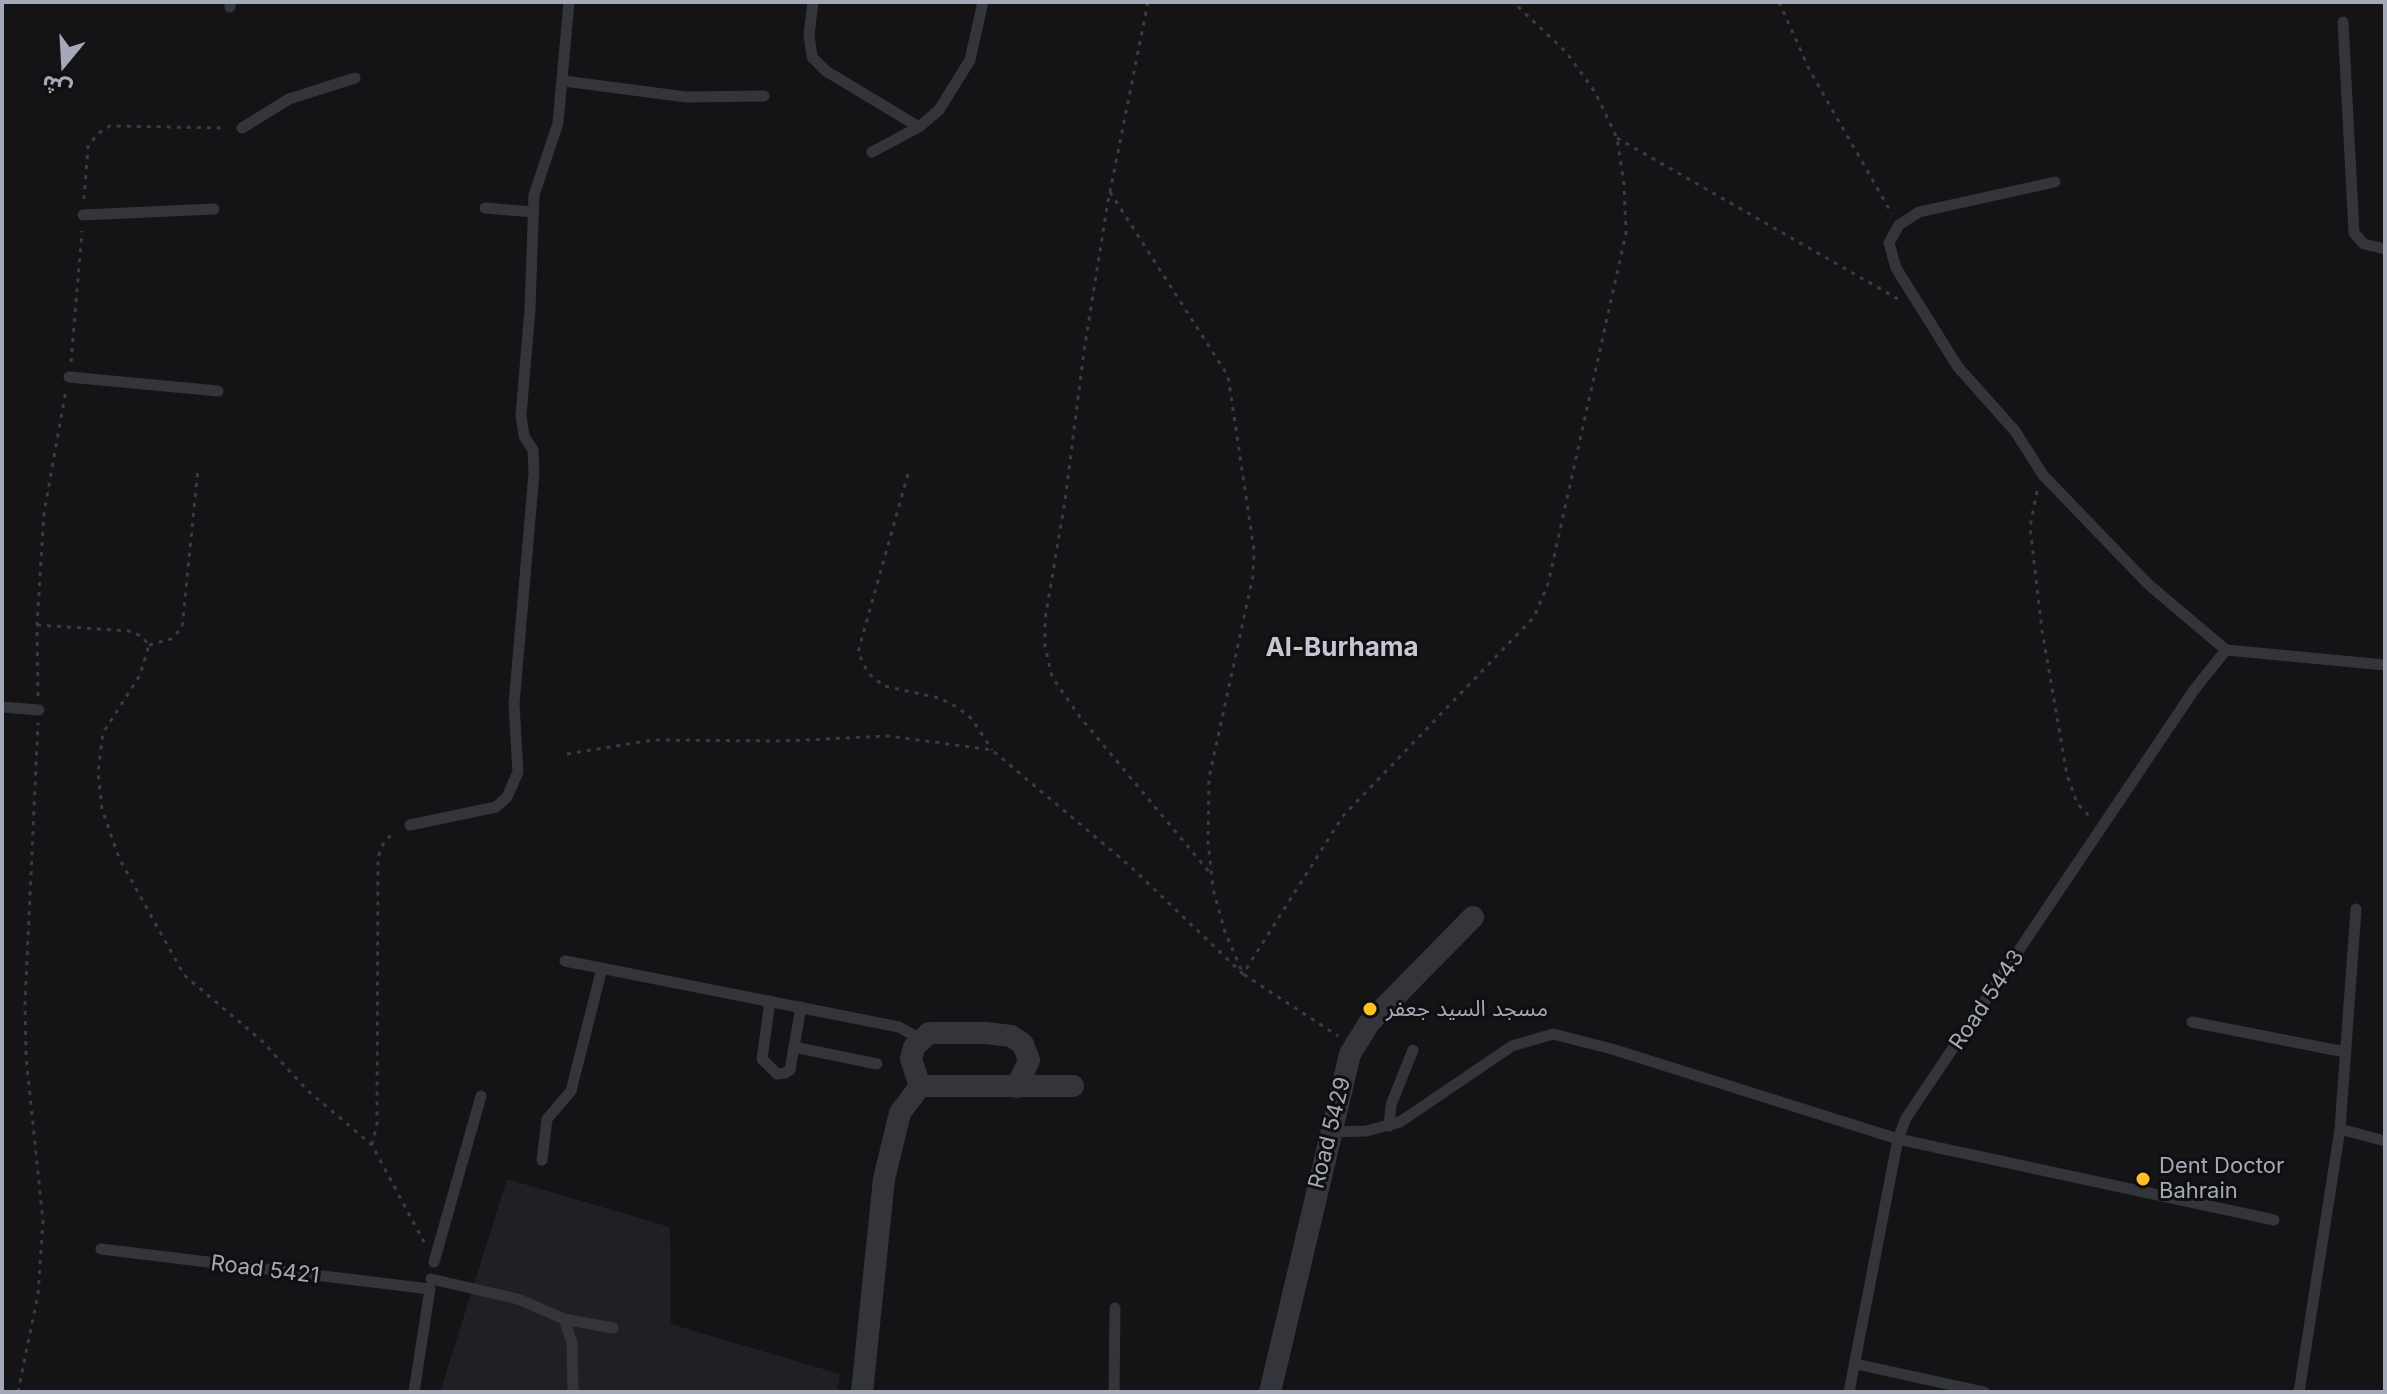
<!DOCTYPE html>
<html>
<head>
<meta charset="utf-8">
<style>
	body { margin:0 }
	#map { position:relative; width:2387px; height:1394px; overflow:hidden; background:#141315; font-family:Inter,"Noto Sans Arabic",sans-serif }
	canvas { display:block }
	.frame { position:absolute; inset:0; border:4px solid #a4a9b7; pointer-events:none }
	.north { position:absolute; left:24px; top:24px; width:80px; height:80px; -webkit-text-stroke:6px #0f0e10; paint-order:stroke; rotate:198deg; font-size:22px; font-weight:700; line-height:32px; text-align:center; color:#a4a9b7 }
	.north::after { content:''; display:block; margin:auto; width:28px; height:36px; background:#a4a9b7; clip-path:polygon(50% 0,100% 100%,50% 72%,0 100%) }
</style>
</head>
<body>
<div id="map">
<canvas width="2387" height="1394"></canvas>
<div class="frame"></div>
<div class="north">ش</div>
</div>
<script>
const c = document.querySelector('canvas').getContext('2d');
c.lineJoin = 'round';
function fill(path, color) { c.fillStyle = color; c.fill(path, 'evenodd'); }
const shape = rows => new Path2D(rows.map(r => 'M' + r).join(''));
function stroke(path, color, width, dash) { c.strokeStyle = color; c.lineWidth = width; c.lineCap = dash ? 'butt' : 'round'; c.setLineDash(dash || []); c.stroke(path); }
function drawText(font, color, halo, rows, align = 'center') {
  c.font = font + ' Inter,"Noto Sans Arabic",sans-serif'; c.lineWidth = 6; c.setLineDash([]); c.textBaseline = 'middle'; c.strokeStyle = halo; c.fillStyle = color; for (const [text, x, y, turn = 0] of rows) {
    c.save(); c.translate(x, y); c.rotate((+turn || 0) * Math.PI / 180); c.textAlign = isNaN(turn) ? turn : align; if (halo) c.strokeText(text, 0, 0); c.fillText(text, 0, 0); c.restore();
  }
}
const built = shape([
	[507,1179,670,1227,671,1324,840,1374,837,1392,440,1392]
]);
const path = shape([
	[1148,2,1107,207,1084,351,1065,501,1045,619,1045,646,1052,677,1080,717,1210,873],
	[1779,2,1810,71,1892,214],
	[1617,138,1898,299],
	[1110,192,1228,376,1254,550,1253,576,1209,778,1208,841,1213,889,1225,932,1243,974,1338,1036],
	[84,199,88,147,97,134,110,126,227,128],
	[71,362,82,231],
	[908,474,858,652,868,673,884,686,939,698,957,707,972,719,992,750],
	[2037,491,2030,527,2042,630,2067,775,2077,803,2090,817],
	[37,625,129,631,141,636,149,645,140,675,103,733,98,772,102,809,119,858,184,975,262,1041,307,1090,372,1145,424,1242],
	[149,645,171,639,182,628,198,469],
	[38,696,37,625,44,513,66,390],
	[567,754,653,740,781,741,889,736,992,750,1131,867,1243,974,1343,816,1534,617,1548,584,1626,233,1624,184,1617,138,1595,92,1566,52,1513,2],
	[372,1145,377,1124,378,857,384,842,395,831],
	[18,1392,38,1294,43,1221,26,1057,25,1003,38,723]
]);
const service = shape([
	[813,2,809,35,812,57,826,71,919,127],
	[230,7,230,2],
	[2343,22,2354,233,2364,244,2385,249],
	[564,81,686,97,764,96],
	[242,128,289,99,355,78],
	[872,152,919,127,939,110,970,60,983,2],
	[2055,182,1919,212,1899,225,1889,243,1896,268,1958,367,2015,431,2043,475,2148,584,2226,650,2385,665],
	[485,208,533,212],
	[83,215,214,209],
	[69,377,218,391],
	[2,707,39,710],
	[410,825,496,807,507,797,518,772,514,704,534,473,533,450,524,436,521,415,530,309,534,195,558,123,569,2],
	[565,961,899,1027,922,1040],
	[770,1001,762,1059,777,1074,785,1073,790,1070,794,1047],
	[801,1007,794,1047,877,1064],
	[2192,1022,2345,1052],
	[1389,1126,1391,1105,1413,1050],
	[2340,1129,2385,1141],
	[1330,1132,1366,1131,1400,1122,1512,1046,1553,1034,1612,1049,1898,1139,2274,1220],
	[542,1160,547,1119,571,1091,602,968],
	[101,1249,430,1289,414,1392],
	[434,1262,481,1096],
	[431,1279,518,1299,564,1319,572,1343,573,1392],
	[564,1319,613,1328],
	[1856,1364,1984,1392],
	[1114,1392,1115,1308],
	[1849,1392,1898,1139,1906,1118,2194,690,2226,650],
	[2299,1392,2340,1129,2356,909]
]);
const minor = shape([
	[920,1086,911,1059,914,1047,929,1033,986,1033,1011,1036,1023,1044,1029,1060,1017,1087],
	[862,1392,884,1179,900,1113,920,1086,1073,1086],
	[1270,1392,1350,1054,1369,1023,1473,917]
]);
const markers = [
	[1370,1009,8,"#ffc022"],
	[2143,1179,8,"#ffc022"]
];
const streetNames = [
	["Road 5443",1987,1000,-56],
	["Road 5429",1330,1133,-76],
	["Road 5421",265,1270,7]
];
const poiNames = [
	["مسجد السيد جعفر",1386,1009],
	["Dent Doctor",2159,1166],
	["Bahrain",2159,1191]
];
const quarterNames = [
	["Al-Burhama",1342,648]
];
fill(built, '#201f23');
stroke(path, '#3a3c42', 3, [4, 6]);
stroke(service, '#34353b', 11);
stroke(minor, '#34353b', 22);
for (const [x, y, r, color] of markers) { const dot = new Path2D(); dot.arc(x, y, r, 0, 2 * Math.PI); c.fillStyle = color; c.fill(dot); stroke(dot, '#0f0e10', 3); }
drawText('22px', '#a4a9b7', '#0f0e10', streetNames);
drawText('22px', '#a4a9b7', '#0f0e10', poiNames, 'left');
drawText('bold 26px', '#c5c8d3', '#0f0e10', quarterNames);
</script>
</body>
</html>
